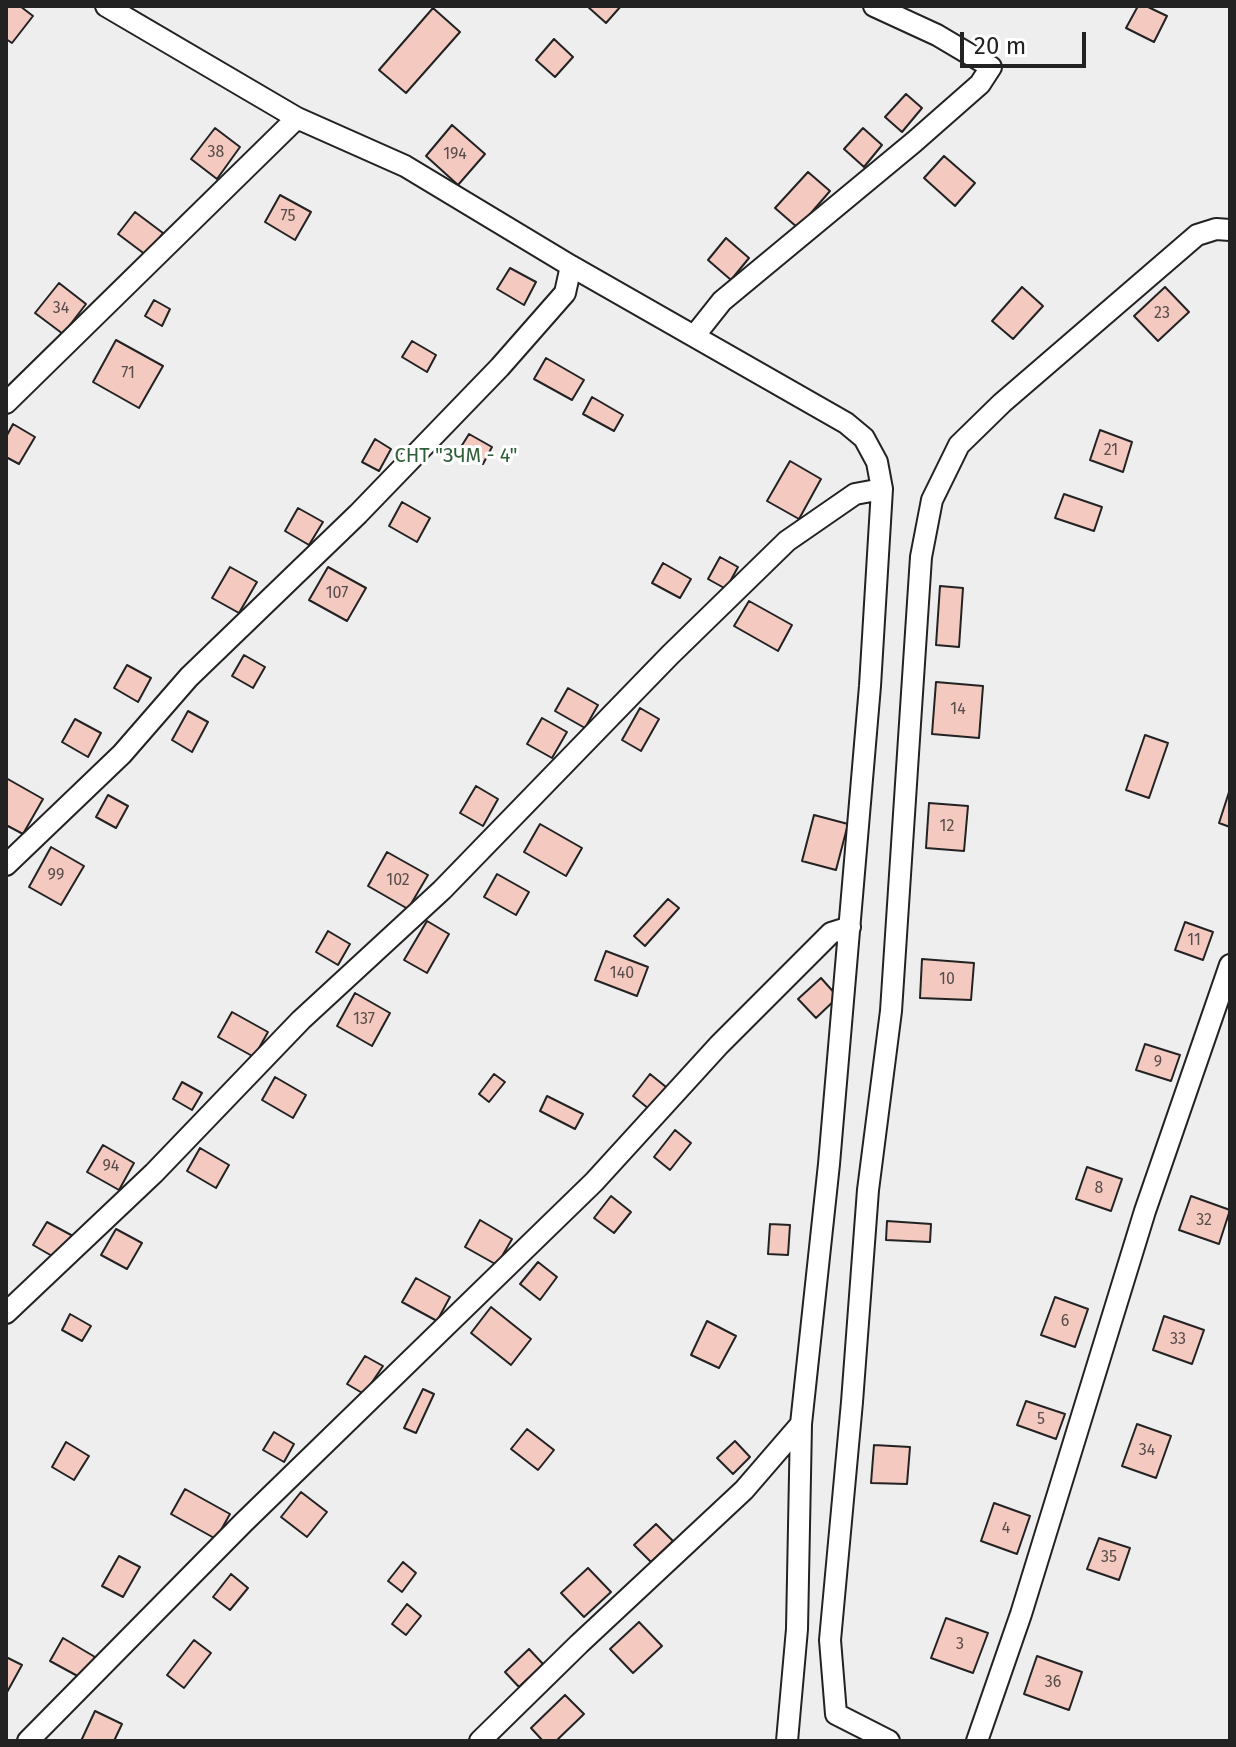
<!DOCTYPE html>
<html>
<head>
<meta charset="utf-8">
<style>
	body { margin:0 }
	#map { position:relative; width:1236px; height:1747px; overflow:hidden; background:#fff; font-family:"Fira Sans",sans-serif }
	canvas { display:block }
	.frame { position:absolute; inset:0; border:8px solid #222; pointer-events:none }
	.scale { position:absolute; left:960px; top:32px; width:126px; height:36px; box-sizing:border-box; border:4px solid #222; border-top:0; padding-left:10px; font-size:24px; line-height:28px; white-space:nowrap; color:#222; -webkit-text-stroke:6px #fff; paint-order:stroke }
</style>
</head>
<body>
<div id="map">
<canvas width="1236" height="1747"></canvas>
<div class="frame"></div>
<div class="scale">20 m</div>
</div>
<script>
const c = document.querySelector('canvas').getContext('2d');
c.lineJoin = 'round';
function fill(path, color) { c.fillStyle = color; c.fill(path, 'evenodd'); }
const shape = rows => new Path2D(rows.map(r => 'M' + r).join(''));
function stroke(path, color, width, dash) { c.strokeStyle = color; c.lineWidth = width; c.lineCap = dash ? 'butt' : 'round'; c.setLineDash(dash || []); c.stroke(path); }
function drawText(font, color, halo, rows, align = 'center') {
  c.font = font + ' "Fira Sans",sans-serif'; c.lineWidth = 6; c.setLineDash([]); c.textBaseline = 'middle'; c.strokeStyle = halo; c.fillStyle = color; for (const [text, x, y, turn = 0] of rows) {
    c.save(); c.translate(x, y); c.rotate((+turn || 0) * Math.PI / 180); c.textAlign = isNaN(turn) ? turn : align; if (halo) c.strokeText(text, 0, 0); c.fillText(text, 0, 0); c.restore();
  }
}
const green = shape([
	[6,6,1230,6,1230,1741,6,1741,6,6]
]);
const building = shape([
	[6,6,20,6,33,16,12,43,6,39,6,6],
	[587,6,621,6,606,23,587,6],
	[1138,6,1146,6,1167,16,1154,42,1126,28,1138,6],
	[433,8,460,32,406,93,379,70,433,8],
	[554,39,573,57,555,77,536,60,554,39],
	[906,94,922,108,902,132,885,117,906,94],
	[452,125,485,154,458,185,426,156,452,125],
	[215,128,240,147,217,179,191,159,215,128],
	[863,128,882,145,864,167,844,149,863,128],
	[944,156,975,183,955,206,924,178,944,156],
	[808,172,830,191,798,228,775,208,808,172],
	[280,195,311,212,295,240,265,222,280,195],
	[135,212,163,233,146,255,118,234,135,212],
	[726,238,749,258,731,280,708,260,726,238],
	[510,268,536,282,524,305,497,289,510,268],
	[59,283,86,304,63,334,35,313,59,283],
	[1022,287,1043,306,1013,339,992,321,1022,287],
	[1165,287,1189,312,1158,341,1134,316,1165,287],
	[154,300,170,309,162,326,145,316,154,300],
	[116,340,163,366,139,408,93,382,116,340],
	[412,341,436,355,427,372,402,357,412,341],
	[546,358,584,380,572,400,534,379,546,358],
	[592,397,623,415,614,431,583,414,592,397],
	[13,424,35,437,19,464,6,457,6,437,13,424],
	[1100,430,1132,442,1123,472,1090,460,1100,430],
	[469,434,492,447,483,464,459,450,469,434],
	[375,439,391,449,379,471,362,462,375,439],
	[790,461,821,479,799,519,767,501,790,461],
	[1064,494,1102,507,1094,531,1055,518,1064,494],
	[402,502,430,518,417,542,389,526,402,502],
	[298,508,323,522,309,545,285,531,298,508],
	[720,557,738,567,726,589,708,579,720,557],
	[663,563,691,579,680,598,652,583,663,563],
	[230,567,257,582,239,613,212,598,230,567],
	[328,567,366,588,347,621,309,600,328,567],
	[940,586,963,588,959,647,936,645,940,586],
	[749,601,792,625,778,651,734,626,749,601],
	[244,655,265,667,253,688,232,676,244,655],
	[127,665,151,678,138,702,114,688,127,665],
	[936,682,983,686,979,738,932,734,936,682],
	[568,688,598,705,585,728,555,711,568,688],
	[640,708,659,719,641,751,622,740,640,708],
	[188,711,208,722,192,752,172,740,188,711],
	[542,718,567,732,552,758,527,744,542,718],
	[75,719,101,733,88,757,62,742,75,719],
	[1145,735,1168,743,1149,798,1126,790,1145,735],
	[6,778,43,799,23,834,6,825,6,778],
	[476,786,498,799,483,826,460,813,476,786],
	[1230,789,1230,827,1219,823,1230,789],
	[108,795,128,806,116,828,96,817,108,795],
	[929,803,968,806,964,851,926,848,929,803],
	[814,815,848,824,836,870,802,861,814,815],
	[540,824,582,848,566,876,524,852,540,824],
	[51,847,84,866,61,905,29,887,51,847],
	[387,852,428,875,408,909,368,886,387,852],
	[497,874,529,892,516,915,484,897,497,874],
	[668,899,679,908,645,946,634,936,668,899],
	[427,921,449,934,427,973,404,960,427,921],
	[1185,922,1213,932,1203,960,1175,950,1185,922],
	[328,931,350,944,338,965,316,952,328,931],
	[606,951,648,967,637,996,595,980,606,951],
	[922,959,974,963,971,1000,920,998,922,959],
	[821,978,838,997,816,1018,798,999,821,978],
	[355,993,390,1013,372,1046,337,1026,355,993],
	[232,1012,268,1032,254,1057,218,1037,232,1012],
	[1145,1044,1180,1055,1171,1081,1136,1070,1145,1044],
	[494,1074,505,1082,489,1102,479,1094,494,1074],
	[650,1074,671,1091,654,1113,633,1096,650,1074],
	[275,1077,306,1095,293,1118,262,1100,275,1077],
	[182,1082,202,1093,192,1110,173,1099,182,1082],
	[547,1096,583,1114,575,1129,540,1111,547,1096],
	[675,1130,691,1143,670,1170,654,1157,675,1130],
	[103,1145,134,1163,119,1190,87,1172,103,1145],
	[200,1148,229,1165,216,1188,187,1171,200,1148],
	[1087,1167,1122,1179,1111,1211,1076,1199,1087,1167],
	[611,1196,631,1212,614,1233,594,1218,611,1196],
	[1191,1196,1230,1210,1219,1244,1179,1230,1191,1196],
	[480,1220,512,1239,497,1265,465,1247,480,1220],
	[887,1221,931,1224,930,1242,886,1240,887,1221],
	[47,1222,73,1236,59,1260,33,1245,47,1222],
	[770,1224,790,1225,788,1255,768,1254,770,1224],
	[116,1229,142,1243,127,1269,101,1255,116,1229],
	[538,1262,557,1277,540,1300,520,1284,538,1262],
	[416,1278,450,1297,437,1321,402,1302,416,1278],
	[1055,1297,1088,1309,1075,1347,1041,1335,1055,1297],
	[491,1307,531,1339,511,1365,471,1333,491,1307],
	[70,1314,91,1326,82,1341,62,1330,70,1314],
	[1164,1316,1204,1330,1192,1364,1153,1350,1164,1316],
	[707,1321,736,1336,719,1368,691,1355,707,1321],
	[365,1356,383,1366,364,1394,347,1384,365,1356],
	[423,1389,434,1394,416,1433,404,1428,423,1389],
	[1026,1401,1065,1414,1056,1439,1017,1425,1026,1401],
	[1137,1424,1171,1436,1156,1478,1122,1466,1137,1424],
	[527,1429,554,1450,538,1470,511,1449,527,1429],
	[274,1432,294,1444,284,1462,263,1450,274,1432],
	[735,1441,750,1457,733,1474,717,1458,735,1441],
	[66,1442,89,1456,74,1480,52,1467,66,1442],
	[874,1445,910,1447,907,1484,871,1483,874,1445],
	[185,1489,230,1514,216,1539,171,1514,185,1489],
	[301,1492,327,1512,307,1537,281,1517,301,1492],
	[994,1503,1030,1516,1017,1554,981,1541,994,1503],
	[656,1524,673,1541,651,1562,634,1545,656,1524],
	[1099,1538,1130,1548,1119,1580,1087,1569,1099,1538],
	[119,1556,140,1567,123,1597,102,1586,119,1556],
	[403,1562,416,1573,402,1592,388,1581,403,1562],
	[588,1568,611,1592,584,1617,561,1593,588,1568],
	[231,1574,248,1588,230,1610,213,1597,231,1574],
	[407,1604,421,1616,406,1635,392,1624,407,1604],
	[946,1618,988,1633,973,1673,931,1658,946,1618],
	[639,1622,662,1646,633,1673,610,1649,639,1622],
	[63,1638,95,1657,83,1679,50,1661,63,1638],
	[194,1640,211,1653,184,1688,167,1675,194,1640],
	[529,1649,543,1664,519,1687,505,1672,529,1649],
	[1037,1656,1082,1672,1069,1710,1024,1694,1037,1656],
	[6,1657,22,1665,6,1694,6,1657],
	[565,1695,584,1714,556,1741,543,1741,531,1728,565,1695],
	[95,1711,122,1724,114,1741,81,1741,95,1711]
]);
const lane = shape([
	[106,6,297,118,405,166,571,266,846,423,864,438,877,462,882,489,870,686,829,1164,801,1424,797,1629,787,1741],
	[695,335,722,301,914,142,980,84,991,67,937,35,874,6],
	[6,403,297,118],
	[6,865,122,754,189,677,358,514,500,367,565,293,571,266],
	[6,1313,154,1173,301,1020,442,890,670,655,787,541,855,494,882,489],
	[28,1741,243,1523,594,1182,719,1045,831,933,850,927],
	[480,1741,579,1644,744,1490,801,1424],
	[889,1741,836,1714,830,1640,852,1402,868,1190,891,1011,921,557,932,500,959,445,1002,403,1197,235,1216,229,1230,230],
	[977,1741,1021,1614,1145,1211,1230,965]
]);
const numberNames = [
	["38",216,153],
	["194",455,155],
	["75",288,217],
	["34",61,309],
	["23",1162,314],
	["71",128,374],
	["21",1111,451],
	["107",337,594],
	["14",958,710],
	["12",947,827],
	["99",56,876],
	["102",398,881],
	["11",1194,941],
	["140",622,974],
	["10",947,980],
	["137",364,1020],
	["9",1158,1063],
	["94",111,1167],
	["8",1099,1189],
	["32",1204,1221],
	["6",1065,1322],
	["33",1178,1340],
	["5",1041,1420],
	["34",1147,1451],
	["4",1006,1529],
	["35",1109,1558],
	["3",960,1645],
	["36",1053,1683]
];
const parkNames = [
	["СНТ \"ЗЧМ - 4\"",456,456]
];
fill(green, '#eee');
stroke(green, '#6f6f6f', 2);
fill(building, '#f3c9c0');
stroke(building, '#222', 2);
stroke(lane, '#222', 24);
stroke(lane, '#fff', 20);
drawText('16px', '#564c4a', null, numberNames);
drawText('20px', '#2f5e38', '#fff', parkNames);
</script>
</body>
</html>
